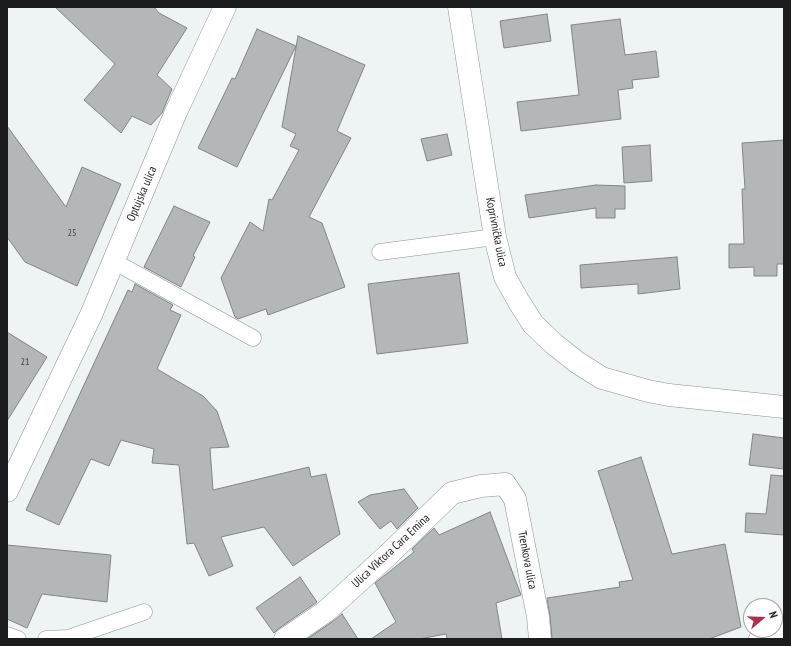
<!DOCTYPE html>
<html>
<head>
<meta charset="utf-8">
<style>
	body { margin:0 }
	#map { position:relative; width:791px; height:646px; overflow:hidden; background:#eef3f3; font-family:"PT Sans Narrow",sans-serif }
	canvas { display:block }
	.frame { position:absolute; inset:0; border:8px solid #1b1c1d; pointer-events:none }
	.north { position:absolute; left:743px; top:598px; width:40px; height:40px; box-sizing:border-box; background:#fff; border:1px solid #a4a4a5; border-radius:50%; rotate:71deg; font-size:11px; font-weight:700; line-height:16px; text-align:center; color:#1b1c1d }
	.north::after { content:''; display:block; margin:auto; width:14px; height:18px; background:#b9284f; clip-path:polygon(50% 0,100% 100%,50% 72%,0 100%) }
</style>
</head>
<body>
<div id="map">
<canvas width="791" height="646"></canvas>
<div class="frame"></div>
<div class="north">N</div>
</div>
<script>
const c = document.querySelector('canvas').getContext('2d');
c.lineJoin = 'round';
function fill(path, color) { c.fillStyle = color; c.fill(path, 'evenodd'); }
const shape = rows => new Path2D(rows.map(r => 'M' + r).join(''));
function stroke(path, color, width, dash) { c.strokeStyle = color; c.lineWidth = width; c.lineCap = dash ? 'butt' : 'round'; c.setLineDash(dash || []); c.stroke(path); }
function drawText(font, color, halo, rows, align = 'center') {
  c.font = font + ' "PT Sans Narrow",sans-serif'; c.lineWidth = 4; c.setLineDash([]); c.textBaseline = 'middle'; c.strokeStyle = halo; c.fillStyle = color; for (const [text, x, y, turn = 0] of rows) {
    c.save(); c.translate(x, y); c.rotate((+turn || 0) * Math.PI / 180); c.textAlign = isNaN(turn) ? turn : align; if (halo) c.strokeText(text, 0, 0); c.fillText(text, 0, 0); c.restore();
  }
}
const building = shape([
	[55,7,154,7,159,13,187,28,157,75,172,89,162,113,151,125,132,116,121,133,84,100,115,64,55,7],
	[547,14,551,41,504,48,500,21,547,14],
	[620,19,625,55,656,51,659,77,632,80,633,88,618,90,621,119,521,131,517,102,579,95,571,25,620,19],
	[257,29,296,46,237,167,198,148,232,78,235,79,257,29],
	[298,36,365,65,337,131,351,138,309,217,322,223,345,287,268,315,266,309,238,319,235,317,221,278,250,222,263,231,269,199,272,200,299,150,290,146,296,134,282,127,298,36],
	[7,126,66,207,82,167,121,184,77,286,25,262,7,237,7,126],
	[447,134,452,155,427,161,421,139,447,134],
	[784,140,784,264,777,264,777,276,754,276,754,267,729,268,729,244,744,244,742,189,745,189,742,143,784,140],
	[650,145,652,181,624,183,622,147,650,145],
	[596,185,625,186,625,209,615,209,615,218,596,218,596,208,529,218,525,195,596,185],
	[174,206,210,222,193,256,195,257,181,287,144,267,174,206],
	[677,257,680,289,638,294,638,284,581,288,580,265,677,257],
	[459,273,468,343,377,354,368,284,459,273],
	[135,284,173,305,170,310,181,315,157,369,203,396,217,411,229,447,210,448,213,490,309,467,311,477,326,474,340,534,293,566,264,527,221,537,233,566,209,576,194,543,187,544,179,465,152,463,154,449,121,440,109,466,91,459,59,525,26,510,128,290,132,292,135,284],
	[7,332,47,357,7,421,7,332],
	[753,434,784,438,784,469,749,465,753,434],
	[641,457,672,554,725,544,741,627,709,639,552,639,550,616,547,598,620,587,619,582,633,580,598,471,641,457],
	[771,475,784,476,784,535,745,532,746,513,766,514,771,475],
	[404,489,418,508,397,529,391,521,380,529,358,502,370,495,404,489],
	[490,512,521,595,496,603,502,639,447,639,446,634,419,639,371,639,396,622,375,583,414,552,412,549,434,528,439,535,490,512],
	[7,545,111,555,107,602,42,594,27,628,7,619,7,545],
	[300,577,317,602,278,629,274,633,256,608,300,577],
	[342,614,358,639,307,639,332,622,342,614]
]);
const lane = shape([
	[380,252,495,237],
	[113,261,253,338],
	[7,635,18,639],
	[46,639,68,638,144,612]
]);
const street = shape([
	[285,639,325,612,388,555,452,493,481,486,505,484,515,499,538,617,540,639],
	[760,639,784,629]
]);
const secondary = shape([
	[459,7,495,237,505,277,519,302,533,324,554,344,578,363,602,378,648,391,669,395,784,407],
	[7,491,91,315,176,112,225,7]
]);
const numberNames = [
	["25",72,233],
	["21",25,362]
];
const streetNames = [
	["Optujska ulica",142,194,-67],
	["Koprivnička ulica",496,232,79],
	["Ulica Viktora Cara Emina",391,551,-43],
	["Trenkova ulica",527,560,79]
];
fill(building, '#b3b7b8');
stroke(building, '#818586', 1);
stroke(lane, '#8d9192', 17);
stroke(street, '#8d9192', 23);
stroke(secondary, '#8d9192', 23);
stroke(lane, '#fff', 16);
stroke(street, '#fff', 22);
stroke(secondary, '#fff', 22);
drawText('10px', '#414344', null, numberNames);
drawText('12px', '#1b1c1d', '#fff', streetNames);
</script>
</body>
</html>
